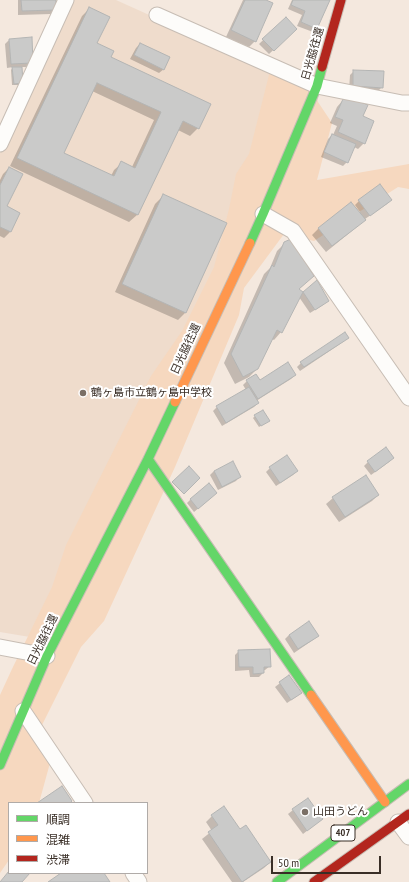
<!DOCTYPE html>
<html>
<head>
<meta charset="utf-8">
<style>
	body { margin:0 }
	#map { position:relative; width:409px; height:882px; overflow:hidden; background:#f4e8de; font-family:"PT Sans Narrow","Noto Sans JP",sans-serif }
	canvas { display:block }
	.legend { position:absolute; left:8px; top:802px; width:140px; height:72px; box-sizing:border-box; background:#fff; border:1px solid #b0aba8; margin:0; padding:5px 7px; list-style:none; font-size:12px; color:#392e26 }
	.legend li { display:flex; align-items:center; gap:8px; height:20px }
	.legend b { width:20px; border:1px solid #b0aba8 }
	.scale { position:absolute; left:271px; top:856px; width:110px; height:18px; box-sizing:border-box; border:2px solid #392e26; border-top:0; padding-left:5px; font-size:12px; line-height:14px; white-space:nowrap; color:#392e26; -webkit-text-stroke:3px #fff; paint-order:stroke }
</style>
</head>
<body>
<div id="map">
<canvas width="409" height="882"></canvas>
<ul class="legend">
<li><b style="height:5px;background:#63d668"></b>順調</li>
<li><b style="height:5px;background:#ff974d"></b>混雑</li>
<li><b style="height:5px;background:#b3261e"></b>渋滞</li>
</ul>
<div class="scale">50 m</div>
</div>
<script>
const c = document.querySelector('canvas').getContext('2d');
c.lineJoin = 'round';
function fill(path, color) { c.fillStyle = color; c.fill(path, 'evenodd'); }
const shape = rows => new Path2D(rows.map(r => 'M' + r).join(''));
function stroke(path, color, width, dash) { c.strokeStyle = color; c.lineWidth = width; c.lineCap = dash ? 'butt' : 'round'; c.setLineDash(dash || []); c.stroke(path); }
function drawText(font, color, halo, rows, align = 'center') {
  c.font = font + ' "PT Sans Narrow","Noto Sans JP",sans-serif'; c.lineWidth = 4; c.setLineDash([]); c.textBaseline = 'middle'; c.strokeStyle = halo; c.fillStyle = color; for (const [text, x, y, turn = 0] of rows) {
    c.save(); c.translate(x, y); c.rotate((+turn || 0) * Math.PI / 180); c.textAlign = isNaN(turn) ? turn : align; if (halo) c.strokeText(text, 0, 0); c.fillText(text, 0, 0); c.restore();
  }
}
const built = shape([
	[72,0,116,0,311,88,48,640,0,632,0,153]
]);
const green = shape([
	[271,67,314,81,318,102,332,123,317,180,409,164,409,189,398,187,314,241,284,234,244,288,239,315,175,467,104,621,81,647,41,727,50,763,39,803,9,803,9,860,0,873,0,695,12,669,52,587,66,545,151,376,182,331,214,267,229,209,236,174,249,154]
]);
const shadow = shape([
	[18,0,55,0,55,10,51,14,18,15],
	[243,0,264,0,255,41,249,47,226,37],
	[292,0,326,0,317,28,313,32,297,26,302,15,288,9],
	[89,9,96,43,110,57,198,128,190,136,178,130,137,215,129,222,10,166,82,16],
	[92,91,154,120,132,167,122,163,114,170,111,176,63,153],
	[286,18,296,29,269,54,259,44],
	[9,40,32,62,28,67,21,67,20,85,12,85,11,70,13,67,7,68,5,44],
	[140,44,164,69,159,73,130,59,136,48],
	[354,71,382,87,378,91,349,90,350,75],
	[343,100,362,117,364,143,358,149,354,147,347,162,343,166,321,157,328,139,332,135,333,135,337,126,330,123,337,107],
	[9,168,6,207,19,213,10,232,4,238,0,236,0,180,3,174],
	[163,196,186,312,178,320,115,292,155,204],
	[391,200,387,204,365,219,358,226,326,252,312,235,318,229,351,203,358,213,360,212,355,205,359,201],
	[285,243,313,276,298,290,303,293,316,282,327,301,323,305,310,313,299,297,281,332,274,340,272,339,257,369,249,377,235,384,224,363,264,274,270,268,277,251],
	[347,338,343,342,300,371,297,367,301,363],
	[256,375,260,381,295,375,291,379,256,401,258,403,254,407,222,426,213,411,217,407,246,390,243,385,247,381],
	[255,416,266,423,259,427,253,418],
	[393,458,389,462,371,475,364,466,368,462],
	[270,468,297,471,293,475,276,486,266,472],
	[214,471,240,476,236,481,218,490,210,475],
	[366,476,378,495,372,501,339,522,326,504,333,498],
	[212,497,194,512,187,503,191,499],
	[308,623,318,636,313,640,294,653,285,639,289,635],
	[239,651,270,666,265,670,263,670,263,673,259,677,250,677,249,670,235,671,235,655],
	[289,676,300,693,296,697,287,703,275,687],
	[307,800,321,819,317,823,303,834,288,814,293,810],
	[212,816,240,831,270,862,264,868,243,882,232,882,202,839,212,831,206,822]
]);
const building = shape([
	[21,0,56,0,56,10,22,11,21,0],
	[245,0,266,0,273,3,256,42,231,30,245,0],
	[293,0,330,0,317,29,301,22,305,11,291,5,293,0],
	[89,7,110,17,97,43,114,51,111,57,211,104,199,129,183,121,138,215,17,158,89,7],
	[97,83,161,112,135,168,121,161,114,176,64,153,97,83],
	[286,17,297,29,274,51,262,39,286,17],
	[32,37,33,63,11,64,9,39,32,37],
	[140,43,170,57,164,70,134,55,140,43],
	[12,67,22,67,23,83,14,84,12,67],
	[353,70,384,71,383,88,353,86,353,70],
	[343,99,354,99,368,105,363,116,374,121,365,144,338,132,343,120,335,117,343,99],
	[332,134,356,144,348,163,324,152,332,134],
	[9,167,23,174,7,206,20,213,11,232,0,227,0,185,9,167],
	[380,184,392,200,370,216,358,200,380,184],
	[163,194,227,223,186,313,122,284,163,194],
	[351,202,366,220,332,246,318,228,351,202],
	[291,239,314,276,299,289,303,292,282,333,277,330,258,369,243,377,231,354,272,265,274,267,284,242,291,239],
	[317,280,329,301,315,310,303,292,317,280],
	[345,332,349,338,304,367,300,362,345,332],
	[288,362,296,375,258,399,246,380,256,374,260,380,288,362],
	[249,387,259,403,226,423,216,406,249,387],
	[263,410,270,421,261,426,254,415,263,410],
	[386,447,394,458,375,472,367,461,386,447],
	[287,455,298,471,280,483,269,467,287,455],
	[233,461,241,477,222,487,214,471,233,461],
	[189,466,200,478,184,494,172,482,189,466],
	[366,475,379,495,345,517,332,497,366,475],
	[209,483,217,493,198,509,190,499,209,483],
	[309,621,319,636,298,649,289,635,309,621],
	[270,649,271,667,264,667,264,673,253,674,253,667,239,667,238,650,270,649],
	[289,675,302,693,291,700,279,682,289,675],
	[62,786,72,801,70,803,37,803,62,786],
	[308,798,323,819,307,831,292,809,308,798],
	[224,806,240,829,246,825,271,862,242,882,208,832,218,825,211,815,224,806],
	[9,871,9,873,30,873,22,882,0,882,9,871],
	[61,873,104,873,110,882,48,882,61,873]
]);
const street = shape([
	[157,15,317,86,402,103,409,103],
	[0,144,66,0],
	[263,214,293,231,409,398],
	[0,647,47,656],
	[23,711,85,803],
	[398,822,409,837],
	[133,873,139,882]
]);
const fast = shape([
	[250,243,263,214,317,86,322,67],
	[148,459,311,695],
	[0,765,47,656,148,459,175,402],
	[277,882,409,784]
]);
const slow = shape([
	[175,402,250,243],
	[311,695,385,802]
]);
const jam = shape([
	[322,67,341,0],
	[314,882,409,814]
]);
const markers = [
	[83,393,4,"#7a6f66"],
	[305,812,4,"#7a6f66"]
];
const shields = [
	[343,833,24]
];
const shieldNames = [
	["407",343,833]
];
const streetNames = [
	["日光脇往還",313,54,-74],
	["日光脇往還",186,349,-65],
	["日光脇往還",43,640,-64]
];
const poiNames = [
	["鶴ヶ島市立鶴ヶ島中学校",91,393],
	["山田うどん",313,812]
];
fill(built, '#efdccc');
fill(green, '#f6d8bf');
fill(shadow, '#0003');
fill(building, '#cacac9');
stroke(building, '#b4b5b4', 1);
stroke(street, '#c7bdb4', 17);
stroke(fast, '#c7bdb4', 11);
stroke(slow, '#c7bdb4', 11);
stroke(jam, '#c7bdb4', 11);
stroke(street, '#fdfcfa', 15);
stroke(fast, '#63d668', 9);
stroke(slow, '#ff974d', 9);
stroke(jam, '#b3261e', 9);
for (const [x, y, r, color] of markers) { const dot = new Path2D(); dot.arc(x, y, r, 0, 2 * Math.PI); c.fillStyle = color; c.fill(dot); stroke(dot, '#fff', 1.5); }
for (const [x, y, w] of shields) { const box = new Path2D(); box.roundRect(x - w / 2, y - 8, w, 16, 3); c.fillStyle = '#fff'; c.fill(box); stroke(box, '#392e26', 1); }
drawText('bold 10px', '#392e26', null, shieldNames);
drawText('11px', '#392e26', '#fff', streetNames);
drawText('11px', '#392e26', '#fff', poiNames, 'left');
</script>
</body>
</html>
